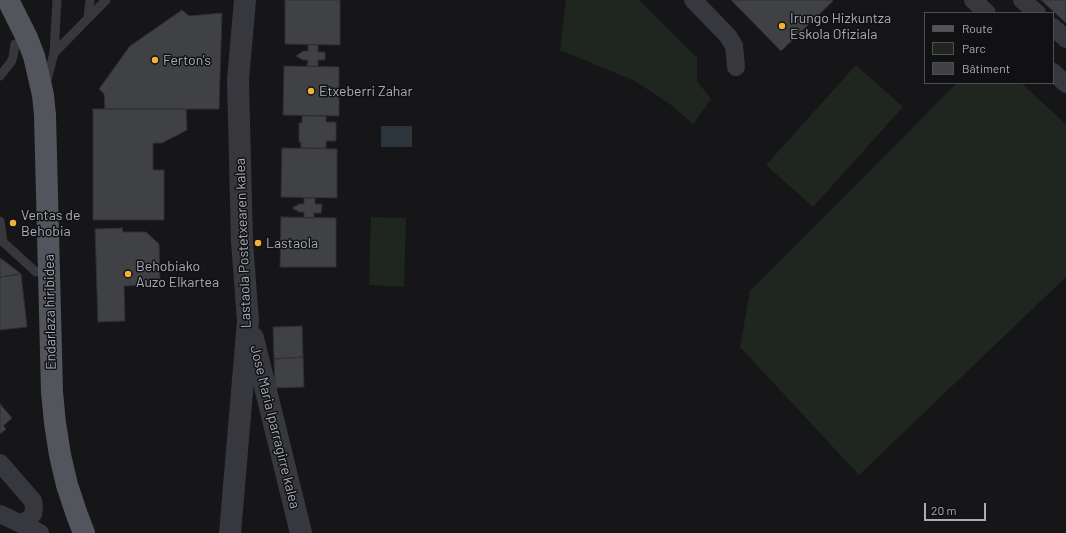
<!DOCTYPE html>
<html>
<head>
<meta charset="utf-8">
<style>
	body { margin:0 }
	#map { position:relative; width:1066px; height:533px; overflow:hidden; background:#161618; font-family:Barlow,sans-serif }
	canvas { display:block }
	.legend { position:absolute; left:924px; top:12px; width:130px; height:72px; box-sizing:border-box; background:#111113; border:1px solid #4d4f55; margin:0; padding:5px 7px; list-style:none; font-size:12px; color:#a8adb8 }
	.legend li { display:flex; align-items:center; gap:8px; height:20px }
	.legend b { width:20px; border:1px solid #4d4f55 }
	.scale { position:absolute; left:924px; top:503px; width:62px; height:18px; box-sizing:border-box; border:2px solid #a8adb8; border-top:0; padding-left:5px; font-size:12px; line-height:14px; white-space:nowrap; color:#a8adb8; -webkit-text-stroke:3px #111113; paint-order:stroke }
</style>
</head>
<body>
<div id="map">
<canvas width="1066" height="533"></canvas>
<ul class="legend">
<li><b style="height:5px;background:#53555c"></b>Route</li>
<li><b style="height:11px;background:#1e261f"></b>Parc</li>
<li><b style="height:11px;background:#404145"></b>Bâtiment</li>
</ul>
<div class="scale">20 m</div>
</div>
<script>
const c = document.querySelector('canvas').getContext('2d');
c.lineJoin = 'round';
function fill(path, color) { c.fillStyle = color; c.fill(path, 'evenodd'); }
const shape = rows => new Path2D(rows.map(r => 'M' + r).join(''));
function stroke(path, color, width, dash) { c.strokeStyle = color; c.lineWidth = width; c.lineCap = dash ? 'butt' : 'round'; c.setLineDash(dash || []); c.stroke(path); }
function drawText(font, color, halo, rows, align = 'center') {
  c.font = font + ' Barlow,sans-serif'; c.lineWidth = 3; c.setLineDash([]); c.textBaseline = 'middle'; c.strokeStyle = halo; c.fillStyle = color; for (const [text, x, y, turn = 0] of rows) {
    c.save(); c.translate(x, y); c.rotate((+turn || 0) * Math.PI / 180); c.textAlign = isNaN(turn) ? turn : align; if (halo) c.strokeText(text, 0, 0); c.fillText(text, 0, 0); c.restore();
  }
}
const green = shape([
	[566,0,639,0,697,58,697,81,711,99,693,124,674,107,635,81,560,50],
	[856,65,903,107,813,207,766,165],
	[957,83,1021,83,1066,124,1066,277,859,475,740,347,750,291],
	[371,217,406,218,404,287,369,285]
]);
const water = shape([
	[381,126,412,126,412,147,381,147]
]);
const building = shape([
	[285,0,340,0,340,45,285,44,285,0],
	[731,0,832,0,833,1,781,51,731,0],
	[1041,0,1066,0,1066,23,1041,0],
	[182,10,189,16,222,13,219,109,105,109,104,94,99,89,130,46,182,10],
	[308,45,318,45,318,52,325,52,325,60,318,60,318,66,307,66,308,60,303,60,296,56,303,51,308,51,308,45],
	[284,66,339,67,339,116,283,115,284,66],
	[93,109,186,109,187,130,162,143,153,143,153,170,164,170,164,220,93,220,93,109],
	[302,116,326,116,326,122,336,122,336,141,326,141,326,148,301,148,301,142,299,142,299,123,302,123,302,116],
	[282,148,337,149,337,198,281,197,282,148],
	[304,198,315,198,315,204,322,204,321,213,314,213,314,218,304,218,304,212,299,212,292,208,299,204,304,204,304,198],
	[281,217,336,218,336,267,280,267,281,217],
	[122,228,123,232,146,232,159,244,160,285,124,286,125,321,98,322,95,229,122,228],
	[0,258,7,263,21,274,0,277,0,258],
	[21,274,27,327,0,330,0,277,21,274],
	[302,326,303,357,274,359,273,327,302,326],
	[303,357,304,387,275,388,274,359,303,357],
	[0,404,12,418,3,426,6,429,0,434,0,404]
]);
const service = shape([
	[88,18,90,0],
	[54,53,106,0],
	[0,76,11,62,13,57,15,44],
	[46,84,54,53,57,0],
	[0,221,3,242,36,272]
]);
const minor = shape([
	[693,0,728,36,734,46,736,67],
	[973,0,987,13],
	[1022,0,1037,13],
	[1053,27,1066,39],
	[1053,72,1066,84],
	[0,463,33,501,34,507,33,514,29,519,24,522,18,522],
	[0,514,40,533]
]);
const tertiary = shape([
	[253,338,301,533],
	[230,533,248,321,242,242,238,80,245,0]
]);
const primary = shape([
	[8,0,27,38,34,56,43,95,45,115,52,392,55,423,60,455,67,485,77,515,84,533]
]);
const markers = [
	[782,26,4,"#f2b134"],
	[155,60,4,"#f2b134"],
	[311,91,4,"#f2b134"],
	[13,223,4,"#f2b134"],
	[258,243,4,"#f2b134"],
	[128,274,4,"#f2b134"]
];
const poiNames = [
	["Irungo Hizkuntza",790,18],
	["Eskola Ofiziala",790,34],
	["Ferton's",163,60],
	["Etxeberri Zahar",319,91],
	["Ventas de",21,215],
	["Behobia",21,231],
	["Lastaola",266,243],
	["Behobiako",136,266],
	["Auzo Elkartea",136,282]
];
const streetNames = [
	["Lastaola Postetxearen kalea",243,243,-92],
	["Endarlaza hiribidea",50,312,-91],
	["Jose Maria Iparragirre kalea",275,427,76]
];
fill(green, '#1e261f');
fill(water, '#2c353c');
fill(building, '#404145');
stroke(building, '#303034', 1);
stroke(service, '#37383d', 9);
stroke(minor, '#37383d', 18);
stroke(tertiary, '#37383d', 22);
stroke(primary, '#53555c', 22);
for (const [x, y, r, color] of markers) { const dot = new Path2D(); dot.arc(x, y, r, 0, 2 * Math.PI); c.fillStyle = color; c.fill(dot); stroke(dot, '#111113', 1.5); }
drawText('14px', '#a8adb8', '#111113', poiNames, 'left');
drawText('14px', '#a8adb8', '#111113', streetNames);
</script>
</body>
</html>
